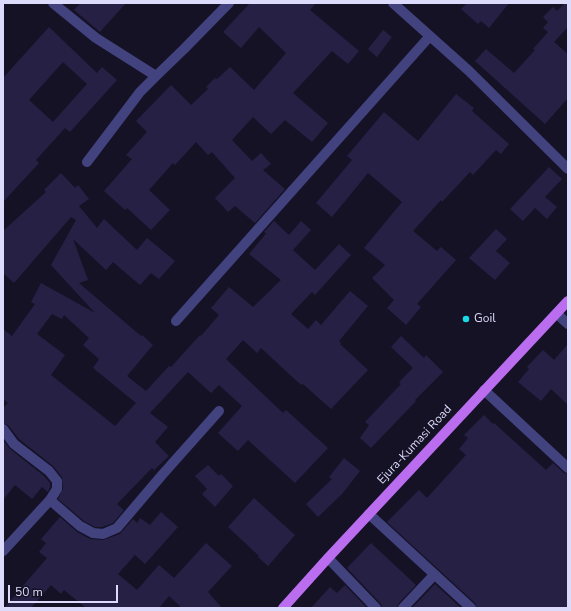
<!DOCTYPE html>
<html>
<head>
<meta charset="utf-8">
<style>
	body { margin:0 }
	#map { position:relative; width:571px; height:611px; overflow:hidden; background:#151226; font-family:"Nunito Sans",sans-serif }
	canvas { display:block }
	.frame { position:absolute; inset:0; border:4px solid #dddbfb; pointer-events:none }
	.scale { position:absolute; left:8px; top:585px; width:110px; height:18px; box-sizing:border-box; border:2px solid #dddbfb; border-top:0; padding-left:5px; font-size:12px; line-height:14px; white-space:nowrap; color:#dddbfb; -webkit-text-stroke:3px #151226; paint-order:stroke }
</style>
</head>
<body>
<div id="map">
<canvas width="571" height="611"></canvas>
<div class="frame"></div>
<div class="scale">50 m</div>
</div>
<script>
const c = document.querySelector('canvas').getContext('2d');
c.lineJoin = 'round';
function fill(path, color) { c.fillStyle = color; c.fill(path, 'evenodd'); }
const shape = rows => new Path2D(rows.map(r => 'M' + r).join(''));
function stroke(path, color, width, dash) { c.strokeStyle = color; c.lineWidth = width; c.lineCap = dash ? 'butt' : 'round'; c.setLineDash(dash || []); c.stroke(path); }
function drawText(font, color, halo, rows, align = 'center') {
  c.font = font + ' "Nunito Sans",sans-serif'; c.lineWidth = 3.5; c.setLineDash([]); c.textBaseline = 'middle'; c.strokeStyle = halo; c.fillStyle = color; for (const [text, x, y, turn = 0] of rows) {
    c.save(); c.translate(x, y); c.rotate((+turn || 0) * Math.PI / 180); c.textAlign = isNaN(turn) ? turn : align; if (halo) c.strokeText(text, 0, 0); c.fillText(text, 0, 0); c.restore();
  }
}
const building = shape([
	[81,3,126,3,100,32,74,10],
	[250,3,316,3,310,10,359,51,348,64,332,51,293,93,328,123,312,142,285,120,271,134,253,117,232,140,252,161,261,153,271,164,263,170,285,189,255,223,235,206,228,212,215,198,235,178,212,152,208,155,196,142,175,165,173,163,149,190,170,210,151,230,127,208,125,210,104,191,132,159,126,155,147,132,136,121,171,85,191,105,208,89,206,87,215,78,217,79,230,67,254,90,286,53,259,27,241,48,223,32],
	[467,3,509,3,489,28,481,21,478,24,461,9],
	[565,3,568,3,568,27,554,42,568,54,568,98,545,124,475,61,486,49,514,73,535,50,533,49,548,32,543,28,548,22,543,17,553,7,557,11],
	[49,27,97,73,102,67,117,80,70,132,65,128,36,160,39,163,3,202,3,78],
	[63,62,87,84,53,122,29,100],
	[383,30,392,37,377,57,368,49],
	[456,94,474,108,472,111,509,144,501,154,496,150,473,175,470,172,442,202,441,200,413,231,437,251,441,247,456,260,417,304,421,307,406,325,387,308,394,300,372,278,385,265,364,248,402,202,368,173,332,217,316,203,352,160,347,156,384,112,418,141],
	[549,167,562,179,545,197,557,207,547,219,535,208,523,221,510,209],
	[61,173,75,188,78,185,89,199,79,206,97,228,104,219,137,250,147,238,175,261,159,279,151,273,140,285,113,262,106,270,73,239,88,280,79,283,141,336,142,335,153,345,127,376,146,391,169,366,171,367,200,335,201,336,219,315,211,308,229,287,253,307,281,280,249,254,264,236,266,233,264,232,274,221,289,235,301,221,311,230,293,250,315,270,339,244,351,255,315,295,312,292,291,314,308,329,316,320,321,325,350,291,368,306,339,341,341,343,340,344,368,370,331,409,303,384,301,385,261,348,257,353,243,340,226,359,283,413,286,410,328,448,295,483,248,440,238,451,218,433,242,406,219,385,211,393,188,372,150,413,168,427,155,442,169,456,154,470,152,468,117,504,124,510,113,523,102,527,95,527,84,521,58,499,63,489,62,477,53,466,19,439,8,425,3,423,3,408,8,403,3,399,3,329,12,336,35,304,31,302,41,283,95,313,51,265,76,220,71,217,14,283,3,273,3,231,46,192,44,190],
	[52,314,62,319,64,315,89,338,83,345,99,359,93,368,136,403,115,426,51,375,65,355,37,334],
	[496,229,507,239,496,251,510,263,495,280,469,258],
	[401,336,424,358,426,355,443,372,415,400,416,401,371,448,360,438,369,425,365,422,401,384,399,382,413,368,391,347],
	[568,344,568,405,551,389,541,401,518,382,529,369,527,367,543,350,554,360],
	[484,415,493,424,494,423,546,470,553,463,564,473,568,474,568,608,477,608,475,603,387,522,419,490,427,498,465,456,466,455,459,449,468,438,464,435],
	[3,440,10,449,44,476,50,483,50,487,48,492,42,487,32,499,15,485,3,500],
	[344,458,360,471,342,494,318,517,306,504,332,479,329,477],
	[208,465,219,476,221,474,233,486,215,507,202,494,207,489,195,476],
	[254,498,295,535,268,566,258,557,259,556,228,527],
	[161,512,178,527,145,564,135,555,118,574,137,590,159,565,174,578,206,543,232,566,208,592,222,608,182,608,169,596,159,608,86,608,64,590,61,594,51,585,31,608,4,608,47,558,39,552,46,543,41,539,60,517,77,532,90,539,103,540,120,534,133,519,137,523,140,518,150,525],
	[371,543,416,585,398,604,397,608,382,608,381,604,347,568],
	[435,584,461,608,412,608],
	[345,585,367,608,311,608,330,587,337,593]
]);
const street = shape([
	[53,3,96,38,156,76,184,49,229,3],
	[393,3,469,71,568,169],
	[87,162,140,92,156,76],
	[557,314,568,324],
	[176,321,430,36],
	[484,390,568,468],
	[3,429,14,444,49,471,57,481,57,489,50,500,3,551],
	[50,500,80,526,93,533,103,534,117,528,162,475,219,411],
	[369,514,471,608],
	[328,558,376,608],
	[403,608,434,575]
]);
const primary = shape([
	[283,608,328,558,568,301]
]);
const markers = [
	[466,319,4,"#1bd9e6"]
];
const poiNames = [
	["Goil",474,319]
];
const streetNames = [
	["Ejura-Kumasi Road",415,445,-47]
];
fill(building, '#262045');
stroke(street, '#42427f', 10);
stroke(primary, '#ba6def', 10);
for (const [x, y, r, color] of markers) { const dot = new Path2D(); dot.arc(x, y, r, 0, 2 * Math.PI); c.fillStyle = color; c.fill(dot); stroke(dot, '#151226', 1.5); }
drawText('12px', '#dddbfb', '#151226', poiNames, 'left');
drawText('12px', '#dddbfb', '#151226', streetNames);
</script>
</body>
</html>
